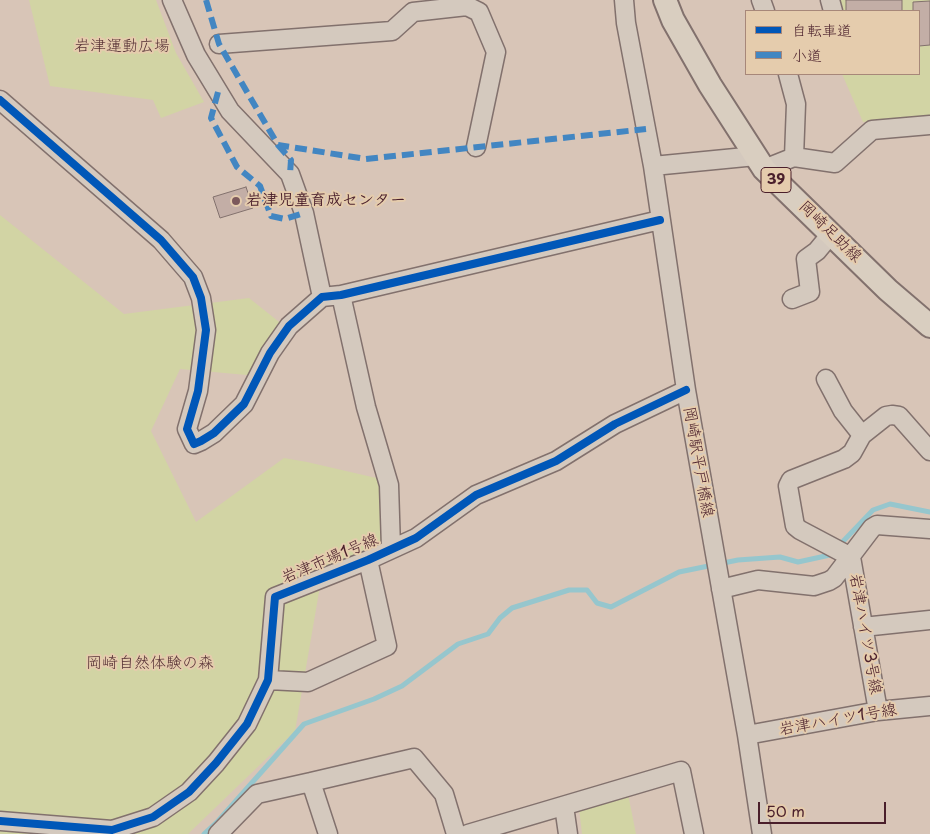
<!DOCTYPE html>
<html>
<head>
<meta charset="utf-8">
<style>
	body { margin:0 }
	#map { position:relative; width:930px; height:834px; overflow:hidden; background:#d8c5b7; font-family:"Playpen Sans","Klee One",sans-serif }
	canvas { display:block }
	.legend { position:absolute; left:745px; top:10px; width:175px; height:65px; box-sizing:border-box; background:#e5ccad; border:1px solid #a78779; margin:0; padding:6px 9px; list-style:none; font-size:15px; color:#4a1f2b }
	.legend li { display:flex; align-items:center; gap:10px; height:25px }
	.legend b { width:25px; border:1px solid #a78779 }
	.scale { position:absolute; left:758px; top:802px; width:128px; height:22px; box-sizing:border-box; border:2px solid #4a1f2b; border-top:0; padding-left:6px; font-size:15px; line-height:18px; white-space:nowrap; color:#4a1f2b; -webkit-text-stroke:4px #e5ccad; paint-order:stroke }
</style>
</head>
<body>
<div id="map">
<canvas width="930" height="834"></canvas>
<ul class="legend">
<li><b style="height:6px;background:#0057b8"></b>自転車道</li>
<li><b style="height:6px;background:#4286c2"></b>小道</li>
</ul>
<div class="scale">50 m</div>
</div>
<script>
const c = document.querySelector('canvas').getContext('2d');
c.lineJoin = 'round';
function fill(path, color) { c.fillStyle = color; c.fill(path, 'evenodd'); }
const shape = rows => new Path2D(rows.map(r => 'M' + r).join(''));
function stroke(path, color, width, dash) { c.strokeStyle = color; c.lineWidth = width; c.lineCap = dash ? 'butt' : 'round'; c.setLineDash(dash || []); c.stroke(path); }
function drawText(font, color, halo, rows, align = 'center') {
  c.font = font + ' "Playpen Sans","Klee One",sans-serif'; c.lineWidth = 4; c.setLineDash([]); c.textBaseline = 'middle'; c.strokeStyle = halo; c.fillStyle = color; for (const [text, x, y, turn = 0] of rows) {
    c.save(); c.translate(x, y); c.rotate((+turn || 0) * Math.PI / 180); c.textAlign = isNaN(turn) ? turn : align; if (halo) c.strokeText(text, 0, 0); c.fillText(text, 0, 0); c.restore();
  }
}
const green = shape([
	[29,0,156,0,176,53,204,102,161,118,153,100,50,86],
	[821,0,930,0,930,119,863,122,842,74,919,74,919,11,823,11],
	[0,215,124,314,249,298,288,329,258,376,180,369,151,431,196,522,284,458,307,462,385,480,381,542,323,569,295,731,188,834,0,834],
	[628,794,636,834,582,834,579,808]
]);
const stream = shape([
	[204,834,218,821,304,724,374,699,402,686,458,644,488,634,500,618,512,608,569,590,587,590,597,603,611,607,679,572,738,560,780,557,798,562,830,555,873,510,890,504,930,512]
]);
const building = shape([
	[846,0,902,0,902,11,846,11,846,0],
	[930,1,930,45,919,46,919,11,913,11,913,2,930,1],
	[246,187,253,208,220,218,213,197,246,187]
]);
const minor = shape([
	[172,0,196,55,230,111,290,174,304,213,322,297],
	[624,0,626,23,653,166,686,390,747,735,762,834],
	[761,0,765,11],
	[830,0,833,11],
	[219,44,392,31,413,12,467,6,479,12,496,52,476,147],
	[0,100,161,240,193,277,201,298,206,330,198,391,187,429,194,444,201,441,214,433,244,404,270,353,289,326,322,297,341,295,660,220],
	[794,157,835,163,872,130,930,125],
	[653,166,756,156],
	[764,169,794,157,796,104,788,74],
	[341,295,366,407,389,485,391,548],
	[792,299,810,292,806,259,817,251,831,234],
	[826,379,843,411,862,435],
	[851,557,800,530,795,526,788,486,791,480,844,459,852,453,862,435,886,416,892,415,899,416,930,451],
	[851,557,878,711],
	[721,589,758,580,814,586,829,581,834,578,872,528,877,525,930,529],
	[863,627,930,620],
	[268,680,308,682,387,646,368,560],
	[747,735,878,711,930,706],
	[311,782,414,758,444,794,456,834],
	[564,806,568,834],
	[0,821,112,830,153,817,189,792,216,763,247,724,268,680,275,597,368,560,416,538,476,495,556,461,615,424,686,390],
	[218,834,257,794,311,782,328,834],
	[468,834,681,771,694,834]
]);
const major = shape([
	[665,0,673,20,710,85,764,169,888,290,930,326]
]);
const quiet = shape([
	[206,0,219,44,278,145,366,159,646,129],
	[218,92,211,118,237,167,260,186,271,216,285,219,304,213],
	[278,145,291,160,290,174]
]);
const cycleway = shape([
	[0,100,161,240,193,277,201,298,206,330,198,391,187,429,194,444,201,441,214,433,244,404,270,353,289,326,322,297,341,295,660,220],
	[0,821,112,830,153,817,189,792,216,763,247,724,268,680,275,597,368,560,416,538,476,495,556,461,615,424,686,390]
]);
const markers = [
	[236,201,5,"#7c595c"]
];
const shields = [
	[776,180,30]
];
const shieldNames = [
	["39",776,180]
];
const parkNames = [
	["岩津運動広場",122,47],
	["岡崎自然体験の森",150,664]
];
const poiNames = [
	["岩津児童育成センター",246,201]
];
const streetNames = [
	["岡崎足助線",830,232,44],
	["岡崎駅平戸橋線",698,462,80],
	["岩津市場1号線",330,559,-23],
	["岩津ハイツ3号線",865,634,80],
	["岩津ハイツ1号線",838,720,-10]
];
fill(green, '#d2d4a4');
stroke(stream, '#96c6cd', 5);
fill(building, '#c3aea6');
stroke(building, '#82716d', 1);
stroke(minor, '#82716d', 21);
stroke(major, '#82716d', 26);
stroke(minor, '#d4c9be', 18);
stroke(major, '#d9cec0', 22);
stroke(quiet, '#4286c2', 6, [12, 6]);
stroke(cycleway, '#0057b8', 8);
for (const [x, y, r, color] of markers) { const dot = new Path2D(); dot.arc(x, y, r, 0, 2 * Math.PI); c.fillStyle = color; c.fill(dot); stroke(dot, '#e5ccad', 2); }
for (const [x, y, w] of shields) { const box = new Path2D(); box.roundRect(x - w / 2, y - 12.5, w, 25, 4); c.fillStyle = '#e5ccad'; c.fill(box); stroke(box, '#4a1f2b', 1); }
drawText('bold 15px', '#4a1f2b', null, shieldNames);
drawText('16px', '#573236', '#e5ccad', parkNames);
drawText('bold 16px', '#4a1f2b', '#e5ccad', poiNames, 'left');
drawText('16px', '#4a1f2b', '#e5ccad', streetNames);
</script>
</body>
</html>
